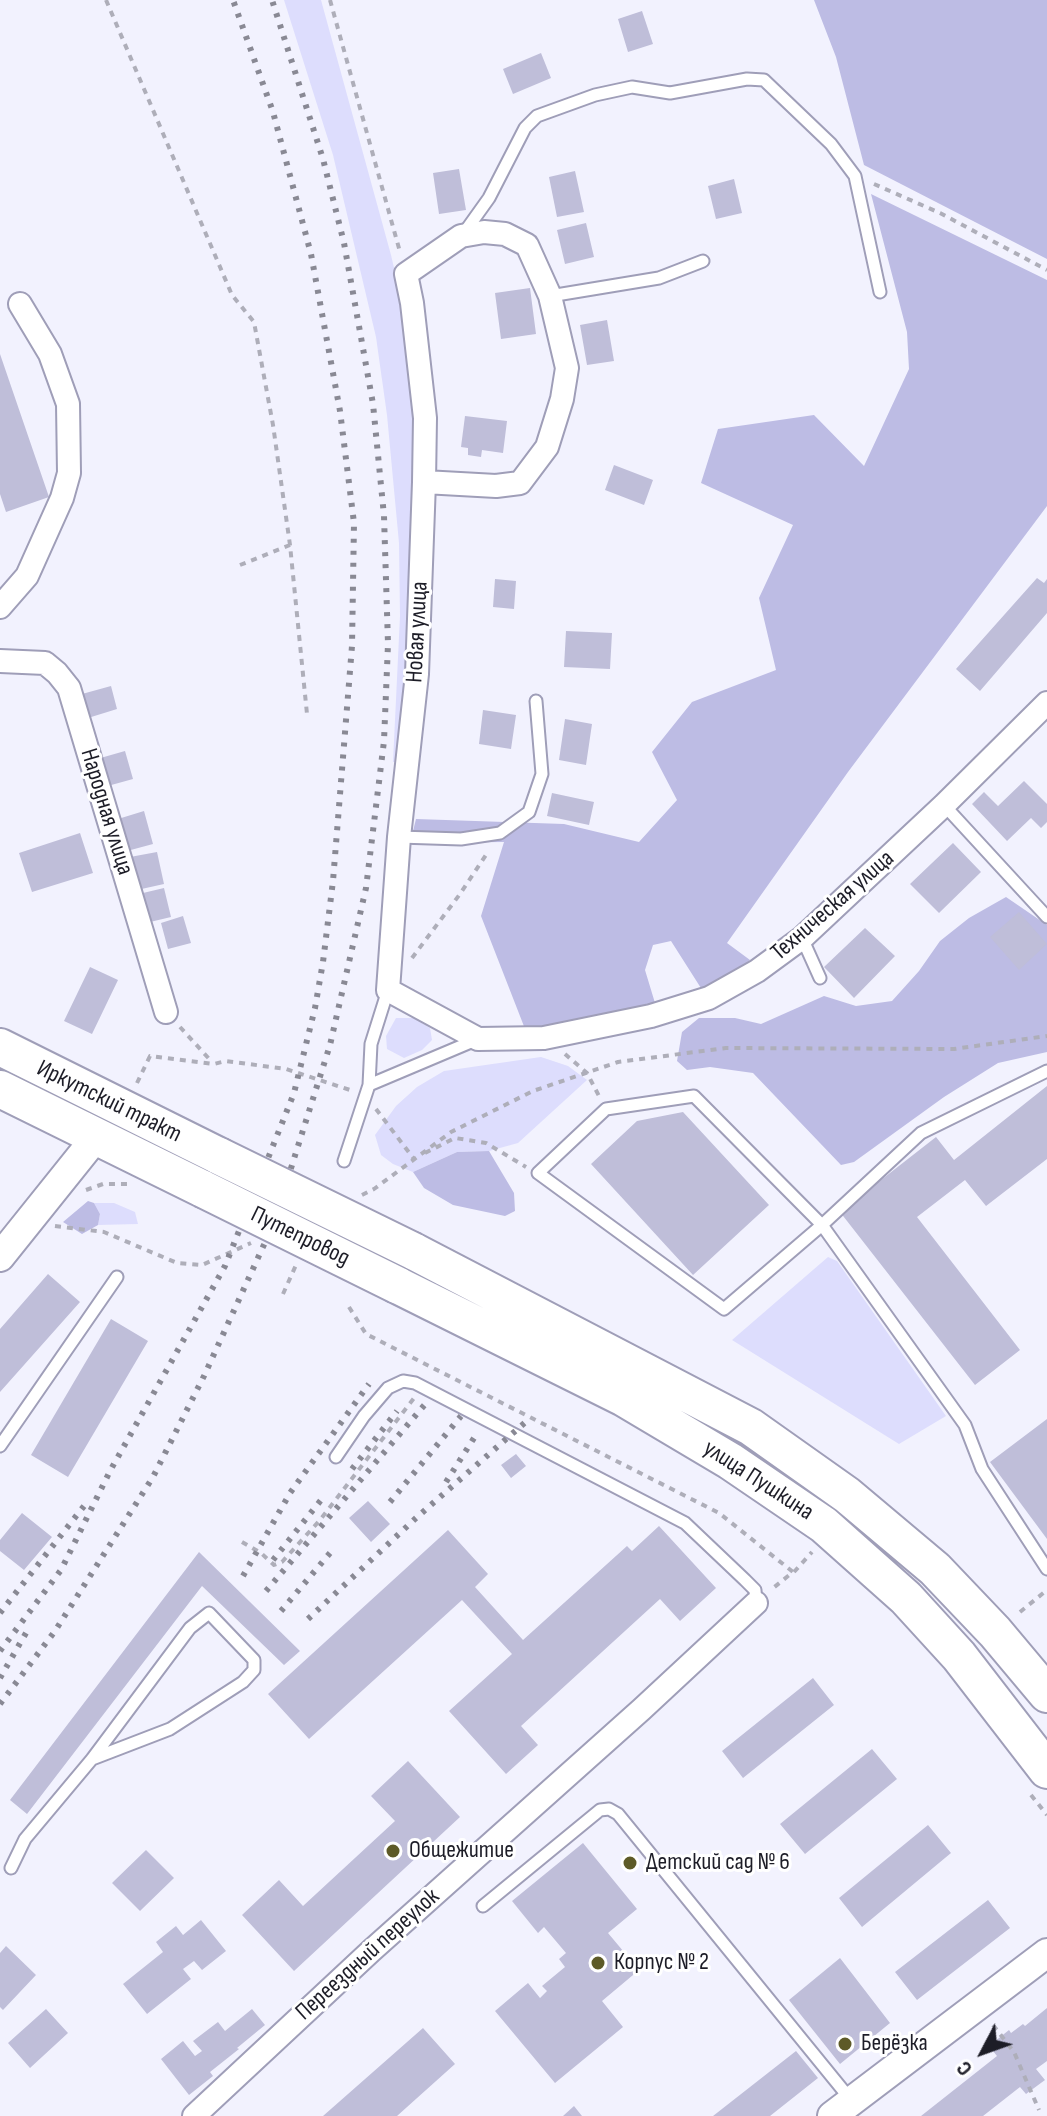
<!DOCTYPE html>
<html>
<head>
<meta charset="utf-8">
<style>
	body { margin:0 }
	#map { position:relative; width:1047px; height:2116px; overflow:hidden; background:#f2f2fe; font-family:"Sofia Sans Condensed",sans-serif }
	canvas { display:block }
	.north { position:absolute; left:943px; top:2012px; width:80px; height:80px; -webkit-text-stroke:6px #fff; paint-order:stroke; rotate:229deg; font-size:22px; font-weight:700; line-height:32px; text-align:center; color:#1d1d27 }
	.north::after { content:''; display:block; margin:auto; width:28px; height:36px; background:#1d1d27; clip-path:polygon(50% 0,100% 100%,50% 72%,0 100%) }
</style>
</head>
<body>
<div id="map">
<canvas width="1047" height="2116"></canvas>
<div class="north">С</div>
</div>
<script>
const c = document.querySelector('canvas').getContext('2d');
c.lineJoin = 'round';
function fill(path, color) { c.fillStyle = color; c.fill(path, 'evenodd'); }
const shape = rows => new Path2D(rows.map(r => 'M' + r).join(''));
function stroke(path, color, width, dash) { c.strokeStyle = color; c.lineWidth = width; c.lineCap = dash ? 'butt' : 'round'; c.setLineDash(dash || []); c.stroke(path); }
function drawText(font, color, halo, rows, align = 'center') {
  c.font = font + ' "Sofia Sans Condensed",sans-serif'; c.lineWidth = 6; c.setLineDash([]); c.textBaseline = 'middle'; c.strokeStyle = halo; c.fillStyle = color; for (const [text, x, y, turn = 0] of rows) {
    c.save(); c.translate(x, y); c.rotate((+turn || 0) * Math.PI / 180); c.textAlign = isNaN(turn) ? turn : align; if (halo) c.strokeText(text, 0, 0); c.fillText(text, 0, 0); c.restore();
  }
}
const green = shape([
	[284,0,321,0,391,255,402,302,411,379,416,481,415,558,400,762,393,762,400,616,399,543,387,415,376,337,333,155],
	[396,1018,414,1018,430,1028,432,1040,422,1050,404,1058,387,1049,386,1036],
	[541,1057,568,1066,587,1080,518,1143,489,1151,457,1152,413,1172,393,1164,381,1155,375,1135,396,1106,417,1087,444,1071],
	[94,1203,114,1203,135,1212,138,1224,98,1225,100,1214],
	[828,1257,837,1261,946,1416,899,1444,732,1340]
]);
const forest = shape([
	[814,0,1047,0,1047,259,864,165,836,57],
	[871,194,1047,280,1047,506,848,772,727,943,750,960,706,996,671,941,653,945,645,970,655,1003,527,1034,481,916,504,842,410,843,416,819,564,824,639,842,677,800,652,752,692,702,776,670,759,598,793,525,701,483,718,429,814,415,864,466,909,369,907,332],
	[1006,897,1047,925,1047,1052,998,1063,944,1097,854,1162,841,1165,753,1073,710,1067,687,1070,677,1061,682,1032,699,1018,735,1018,761,1024,824,996,856,1006,892,1001,919,971,940,941,969,918],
	[489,1151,514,1193,515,1211,505,1216,453,1205,424,1188,413,1172,457,1152],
	[88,1201,94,1203,100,1214,98,1225,82,1234,63,1222]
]);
const building = shape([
	[642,11,653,44,628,52,618,19],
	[541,53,551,78,513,94,503,69],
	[459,169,466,210,439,214,433,173],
	[575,171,584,212,557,217,549,177],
	[734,179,742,213,716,219,708,186],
	[586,223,594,257,565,264,557,230],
	[530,288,536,334,501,339,495,293],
	[607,320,614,361,587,365,580,325],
	[0,354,49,497,6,512,0,494],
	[465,416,507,421,503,453,482,450,481,457,468,455,468,448,461,447],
	[614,465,653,480,644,505,605,490],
	[1037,578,1044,583,1047,579,1047,613,980,691,956,669],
	[495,579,516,581,514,609,493,607],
	[566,631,612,633,610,669,564,667],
	[111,686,117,709,88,718,82,694],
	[483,710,516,715,511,749,479,744],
	[565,719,592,724,586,765,559,760],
	[125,751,133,779,104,787,97,759],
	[1024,781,1047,804,1047,822,1041,828,1031,818,1007,841,972,804,984,792,998,806],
	[552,793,594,802,589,825,547,816],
	[144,811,153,844,127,851,118,819],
	[80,833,93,873,32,892,19,853],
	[953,843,981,872,939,913,910,884],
	[157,852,164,884,137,890,130,857],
	[164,888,171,917,150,922,143,893],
	[1019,912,1047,944,1019,970,990,937],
	[183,916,191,943,168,949,161,923],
	[865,928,895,956,854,998,824,967],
	[90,967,118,980,92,1034,64,1021],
	[1047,1086,1047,1159,986,1206,965,1180,917,1217,1020,1350,975,1385,840,1212,936,1137,954,1160],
	[683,1112,769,1205,693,1275,591,1164,637,1121],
	[48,1274,80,1302,0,1392,0,1329],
	[111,1319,148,1341,68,1477,31,1455],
	[1047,1419,1047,1539,990,1462],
	[516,1454,526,1466,511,1478,501,1465],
	[368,1501,390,1524,371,1542,349,1518],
	[22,1513,52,1537,24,1570,0,1551,0,1540],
	[659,1526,716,1588,680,1621,660,1599,521,1726,538,1745,506,1774,449,1711,512,1654,462,1600,309,1739,268,1694,448,1530,488,1574,475,1587,523,1640,627,1546,632,1551],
	[199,1552,300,1651,284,1665,202,1586,27,1814,10,1800],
	[813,1678,834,1705,743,1778,722,1751],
	[872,1749,897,1779,805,1854,780,1824],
	[408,1761,460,1817,294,1971,242,1915,279,1880,303,1906,395,1821,371,1796],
	[928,1825,951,1853,862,1927,839,1898],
	[583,1843,637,1909,608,1933,639,1970,602,2001,623,2027,555,2083,495,2011,528,1983,540,1998,547,1991,542,1986,565,1967,559,1959,566,1953,544,1927,538,1933,512,1901],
	[146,1850,174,1878,140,1911,112,1883],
	[988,1900,1010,1928,917,2000,895,1972],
	[201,1920,226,1951,202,1970,194,1961,183,1969,191,1979,147,2014,123,1984,163,1952,156,1942,176,1926,183,1935],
	[6,1946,36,1975,3,2010,0,2007,0,1953],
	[840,1958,890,2023,840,2064,789,2000],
	[1047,2008,1047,2061,1036,2069,1045,2080,1026,2094,1020,2087,983,2116,921,2116,997,2056,989,2046,1009,2030,1011,2033,1023,2024,1025,2026],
	[46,2009,68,2033,30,2068,8,2043],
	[252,2009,265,2025,237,2048,239,2049,210,2072,213,2076,189,2095,161,2059,183,2041,195,2056,202,2051,193,2041,218,2022,225,2031],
	[423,2028,455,2064,397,2116,323,2116],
	[796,2051,818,2078,770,2116,713,2116],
	[574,2106,582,2116,563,2116]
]);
const path = shape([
	[106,0,232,295,254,322,273,425,290,545,307,714],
	[330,0,400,252],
	[874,184,940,213,1047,270],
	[240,565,290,545],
	[412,958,460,894,488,852],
	[180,1027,212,1062],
	[565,1054,587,1073,599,1096],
	[137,1083,150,1056,214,1064,226,1061,286,1069,350,1090],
	[376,1109,414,1159],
	[425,1153,455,1138,486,1143,526,1167],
	[86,1190,103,1184,128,1184],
	[362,1195,374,1189,451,1132,533,1091,618,1062,726,1048,954,1049,1047,1036],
	[55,1226,104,1232,177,1263,202,1265,251,1243],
	[283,1294,296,1265],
	[349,1307,366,1334,719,1513,793,1572,772,1589],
	[242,1542,261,1553,274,1565,282,1562,320,1520,414,1398],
	[794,1572,812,1552],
	[1020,1612,1047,1590],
	[1031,1795,1047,1815],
	[993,2025,1014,2052,1039,2110]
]);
const service = shape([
	[464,233,489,198,525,128,537,116,595,95,632,87,670,93,747,79,764,80,831,144,855,176,880,292],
	[550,296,659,278,703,261],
	[944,805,1047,917],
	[399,837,461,839,500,833,529,812,542,774,536,701],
	[802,938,820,978],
	[1047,1071,921,1133,822,1225,694,1096,606,1109,538,1173,724,1309,822,1225,965,1425,982,1469,1047,1569],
	[369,1085,478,1039],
	[344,1161,369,1085,371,1044,388,990],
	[0,1446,117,1277],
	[336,1457,364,1416,388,1388,403,1381,415,1383,685,1523,745,1580,755,1590,756,1603],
	[11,1868,25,1839,92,1759,190,1628,209,1613,254,1660,254,1670,243,1682,170,1729,92,1759],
	[483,1906,600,1810,609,1809,618,1814,851,2100]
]);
const minor = shape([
	[424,482,496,486,520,483,547,447,562,399,567,368,550,296,527,245,505,234,484,232,461,236,406,274,412,303,425,418,424,482,417,674,399,837,388,990,478,1039,544,1038,651,1016,709,998,757,971,802,938,944,805,1047,703],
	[0,607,27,576,62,498,69,473,68,404,50,354,20,304],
	[0,661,45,663,57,673,69,688,166,1012],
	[194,2116,371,1951,642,1709,756,1603]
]);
const tertiary = shape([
	[0,1257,97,1136],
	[832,2116,1047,1953]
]);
const primary = shape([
	[0,1047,219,1156],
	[0,1089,203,1189],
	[413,1251,751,1427,847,1495,935,1569,995,1632,1047,1694],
	[397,1285,624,1398,730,1461,824,1525,906,1598,959,1656,1047,1770]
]);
const rail = shape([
	[352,1469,397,1411],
	[446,1482,474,1438],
	[390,1502,461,1416],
	[273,1560,321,1500],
	[243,1576,290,1493,369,1384],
	[266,1591,427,1402],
	[281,1611,330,1553],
	[0,1613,84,1506],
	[308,1619,416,1518,529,1419],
	[0,1651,61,1570,110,1471,225,1266,294,1093,315,1008,323,962,333,881,352,646,354,523,340,411,311,254,273,112,233,0],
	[0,1678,30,1626],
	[0,1704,55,1631,153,1477,204,1376,273,1225,330,1045,366,888,384,741,388,644,384,516,373,404,344,243,323,159,272,0]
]);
const primaryBridge = shape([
	[219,1156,413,1251],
	[203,1189,397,1285]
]);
const markers = [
	[393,1851,8,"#5d5a27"],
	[630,1863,8,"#5d5a27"],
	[598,1963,8,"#5d5a27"],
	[845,2044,8,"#5d5a27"]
];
const streetNames = [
	["Новая улица",418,632,-87],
	["Народная улица",106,812,73],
	["Техническая улица",833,906,-41],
	["Иркутский тракт",109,1102,26],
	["Путепровод",300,1237,26],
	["улица Пушкина",758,1481,33],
	["Переездный переулок",368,1955,-42]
];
const poiNames = [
	["Общежитие",409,1851],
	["Детский сад № 6",646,1863],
	["Корпус № 2",614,1963],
	["Берёзка",861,2044]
];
fill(green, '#ddddfd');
fill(forest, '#bdbce4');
fill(building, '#bfbed9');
stroke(service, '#9f9eb8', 15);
stroke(minor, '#9f9eb8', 26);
stroke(tertiary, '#9f9eb8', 32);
stroke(primary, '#9f9eb8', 40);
stroke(path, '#aeaeb9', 4, [6, 6]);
stroke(service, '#fff', 11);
stroke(minor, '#fff', 22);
stroke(tertiary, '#fff', 28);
stroke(primary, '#fff', 36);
stroke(rail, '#898994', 6, [4, 8]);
stroke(primaryBridge, '#9f9eb8', 40, []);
stroke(primaryBridge, '#fff', 36);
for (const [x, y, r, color] of markers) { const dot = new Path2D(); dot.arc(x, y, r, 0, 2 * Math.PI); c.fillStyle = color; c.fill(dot); stroke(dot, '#fff', 3); }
drawText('24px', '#1d1d27', '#fff', streetNames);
drawText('24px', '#1d1d27', '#fff', poiNames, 'left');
</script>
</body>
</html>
